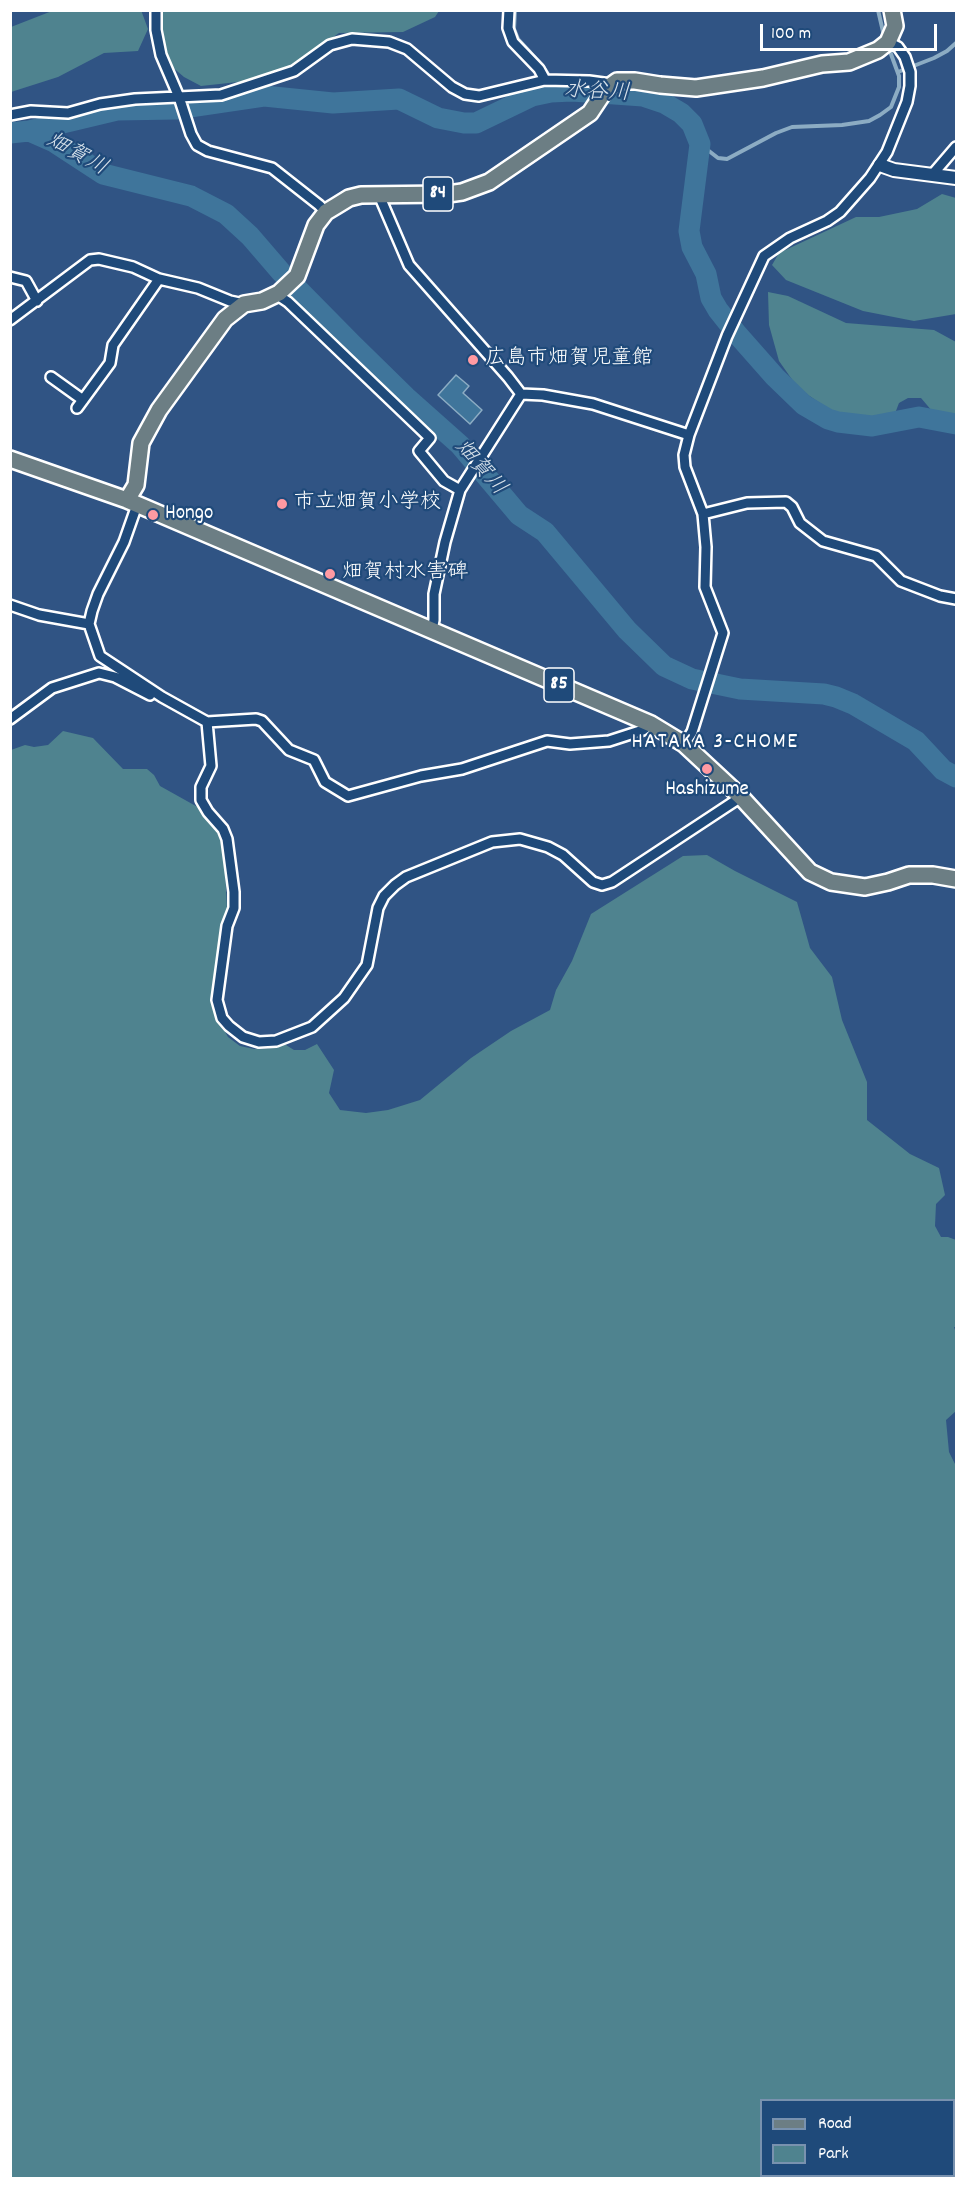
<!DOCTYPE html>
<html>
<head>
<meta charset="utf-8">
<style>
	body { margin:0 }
	#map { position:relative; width:967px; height:2189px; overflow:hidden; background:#305484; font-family:Dekko,sans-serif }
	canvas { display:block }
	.frame { position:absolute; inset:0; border:12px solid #fff; pointer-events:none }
	.legend { position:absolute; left:760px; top:2099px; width:195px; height:78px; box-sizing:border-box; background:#1f4a7a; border:2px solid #7992af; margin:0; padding:8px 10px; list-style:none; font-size:18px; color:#fff }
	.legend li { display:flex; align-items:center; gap:12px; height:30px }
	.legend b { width:30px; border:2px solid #7992af }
	.scale { position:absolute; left:760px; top:24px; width:177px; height:27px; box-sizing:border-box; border:3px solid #fff; border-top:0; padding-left:8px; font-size:18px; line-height:21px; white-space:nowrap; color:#fff; -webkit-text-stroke:4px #1f4a7a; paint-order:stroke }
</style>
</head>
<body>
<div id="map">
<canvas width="967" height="2189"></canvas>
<div class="frame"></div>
<ul class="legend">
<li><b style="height:8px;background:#6c7e84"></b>Road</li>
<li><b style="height:16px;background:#4f838f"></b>Park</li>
</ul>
<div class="scale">100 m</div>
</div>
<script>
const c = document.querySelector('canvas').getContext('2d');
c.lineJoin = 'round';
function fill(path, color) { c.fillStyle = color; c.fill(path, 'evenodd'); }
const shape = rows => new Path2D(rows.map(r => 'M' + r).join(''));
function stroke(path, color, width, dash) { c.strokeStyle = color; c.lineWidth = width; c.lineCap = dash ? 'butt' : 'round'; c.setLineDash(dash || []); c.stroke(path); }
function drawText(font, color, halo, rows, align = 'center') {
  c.font = font + ' Dekko,"Klee One",sans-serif'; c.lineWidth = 4.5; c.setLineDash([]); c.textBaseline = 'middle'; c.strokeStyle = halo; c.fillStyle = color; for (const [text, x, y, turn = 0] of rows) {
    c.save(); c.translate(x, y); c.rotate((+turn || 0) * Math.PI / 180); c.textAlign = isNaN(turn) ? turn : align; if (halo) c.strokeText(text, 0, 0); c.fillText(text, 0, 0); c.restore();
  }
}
const green = shape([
	[141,10,148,29,138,51,104,53,58,77,11,92,11,27,52,11],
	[161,11,439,11,435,17,403,32,339,33,305,57,293,70,247,81,201,86,184,77,171,66,165,49],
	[942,194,956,198,956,314,914,321,863,311,786,280,772,265,779,253,856,217,879,217,917,209],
	[768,292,788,296,846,323,934,330,956,342,956,422,938,418,921,398,908,398,899,403,894,416,889,422,864,424,840,417,798,388,779,361,769,325],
	[63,731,93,738,123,769,147,769,154,775,160,786,203,810,215,828,224,847,228,930,214,977,211,999,217,1017,228,1037,240,1046,254,1049,272,1048,277,1045,286,1045,294,1050,305,1050,317,1044,334,1070,329,1093,340,1110,366,1113,388,1110,420,1100,471,1058,511,1031,550,1010,556,990,572,961,591,914,683,856,707,855,735,871,797,902,810,948,832,977,842,1020,867,1082,867,1120,910,1154,939,1168,945,1195,936,1204,935,1226,941,1237,948,1237,956,1240,956,1327,954,1327,956,1333,956,1411,946,1420,949,1452,956,1466,956,2178,11,2178,11,750,25,745,34,747,48,745],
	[762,2100,954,2100,954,2176,762,2176]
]);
const water = shape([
	[456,375,469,386,463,393,482,410,470,424,438,395,456,375]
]);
const stream = shape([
	[515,10,514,29,518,39,542,65,560,92],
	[878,10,884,36],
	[898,72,934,58,947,51,956,43],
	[700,144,718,158,727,159,776,133,792,127,842,125,869,121,880,115,891,107,899,87,899,76,888,46]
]);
const river = shape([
	[29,131,54,142,103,174,191,196,226,214,250,236,281,272,352,344,406,397,460,445,519,515,545,532,627,630,664,666,692,679,740,689,824,694,836,697,853,704,916,741,943,770,956,777],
	[10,133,29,131,117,110,176,109,264,96,333,103,399,99,438,118,464,123,476,123,532,96,551,92,572,91,643,96,664,103,681,113,692,124,700,144,689,231,692,247,706,274,711,298,718,310,737,334,775,377,804,405,828,419,838,422,872,426,919,417,956,424]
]);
const minor = shape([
	[156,10,156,30,161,55,179,97,191,134,197,145,208,151,272,168,319,205,326,212],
	[509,10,508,28,513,42,539,69,545,80],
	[10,115,31,111,68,113,100,104,135,99,221,95,294,71,330,45,352,39,389,42,407,49,452,87,465,94,479,96,545,80,589,81,611,84],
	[932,175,956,147],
	[379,195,409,265,508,377,521,394,543,395,593,404,689,435],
	[10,277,26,281,37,301],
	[276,294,288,302,430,438,419,451,444,481,460,490],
	[10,320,90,260,99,259,133,267,159,279,198,288,230,301,244,304],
	[51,377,83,400],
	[77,408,110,363,113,345,159,279],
	[137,505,124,542,98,594,92,611,89,624,100,656,162,697,207,722,256,719,262,721,289,750,314,760,325,782,348,796,421,776,462,769,547,741,570,744,609,741,643,730,651,724],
	[703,514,747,503,786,502,792,507,800,523,823,541,876,556,901,581,940,596,956,599],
	[10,605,39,615,89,624],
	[432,630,434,620,434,594,445,542,460,490,521,394],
	[10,719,52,688,99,673,115,677,150,695],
	[207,722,211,766,201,787,201,800,208,812,223,829,227,839,234,892,234,908,227,926,217,1000,222,1018,229,1026,243,1037,259,1042,276,1041,312,1027,344,998,367,965,378,908,384,896,395,885,406,877,492,842,520,839,548,847,563,855,593,882,602,885,612,882,741,797],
	[684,744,692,732,723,633,705,587,706,547,703,514,685,467,684,455,689,435,727,336,764,256,790,238,827,221,840,212,870,178,887,152,907,102,910,86,910,72,905,57,898,47,888,42]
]);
const tertiary = shape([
	[880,165,894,170,956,178]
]);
const primary = shape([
	[10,459,127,500,651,724,684,744,741,797,810,872,831,882,865,887,888,882,909,875,933,875,956,879],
	[127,500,136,485,141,443,159,410,225,319,244,304,262,301,279,293,297,276,316,225,326,212,336,206,349,198,361,195,448,194,462,192,489,182,590,113,606,89,617,81,635,81,660,85,696,88,763,78,822,64,849,62,878,50,888,42,895,26,892,10]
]);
const markers = [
	[473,360,6,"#ff9aa2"],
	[282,504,6,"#ff9aa2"],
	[153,515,6,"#ff9aa2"],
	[330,574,6,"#ff9aa2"],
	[707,769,6,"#ff9aa2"]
];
const shields = [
	[438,194,30],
	[559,685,30]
];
const shieldNames = [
	["84",438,194],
	["85",559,685]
];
const poiNames = [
	["広島市畑賀児童館",485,360],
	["市立畑賀小学校",294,504],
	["Hongo",165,515],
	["畑賀村水害碑",342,574],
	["Hashizume",707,791,"center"]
];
const waterNames = [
	["水谷川",597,94,3],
	["畑賀川",76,156,29],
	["畑賀川",479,469,49]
];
const neighbourhoodNames = [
	["HATAKA 3-CHOME",715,744]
];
fill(green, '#4f838f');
fill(water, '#3f759b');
stroke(water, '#8cacc3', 1.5);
stroke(stream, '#8cacc3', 4);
stroke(river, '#3f759b', 21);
stroke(minor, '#fff', 14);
stroke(tertiary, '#fff', 16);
stroke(primary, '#fff', 20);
stroke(minor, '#1f4a7a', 9);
stroke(tertiary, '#1f4a7a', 12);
stroke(primary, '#6c7e84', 15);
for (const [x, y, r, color] of markers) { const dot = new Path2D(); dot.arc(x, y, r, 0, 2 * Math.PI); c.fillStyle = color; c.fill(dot); stroke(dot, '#1f4a7a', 2); }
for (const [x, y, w] of shields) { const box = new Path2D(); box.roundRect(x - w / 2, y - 17, w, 34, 4.5); c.fillStyle = '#1f4a7a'; c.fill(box); stroke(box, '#fff', 1.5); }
drawText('bold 20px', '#fff', null, shieldNames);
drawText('21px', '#fff', '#1f4a7a', poiNames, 'left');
drawText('italic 22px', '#d9e3eb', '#1f4a7a', waterNames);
c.letterSpacing = '1.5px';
drawText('22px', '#fff', '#1f4a7a', neighbourhoodNames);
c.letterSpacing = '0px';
</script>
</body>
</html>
